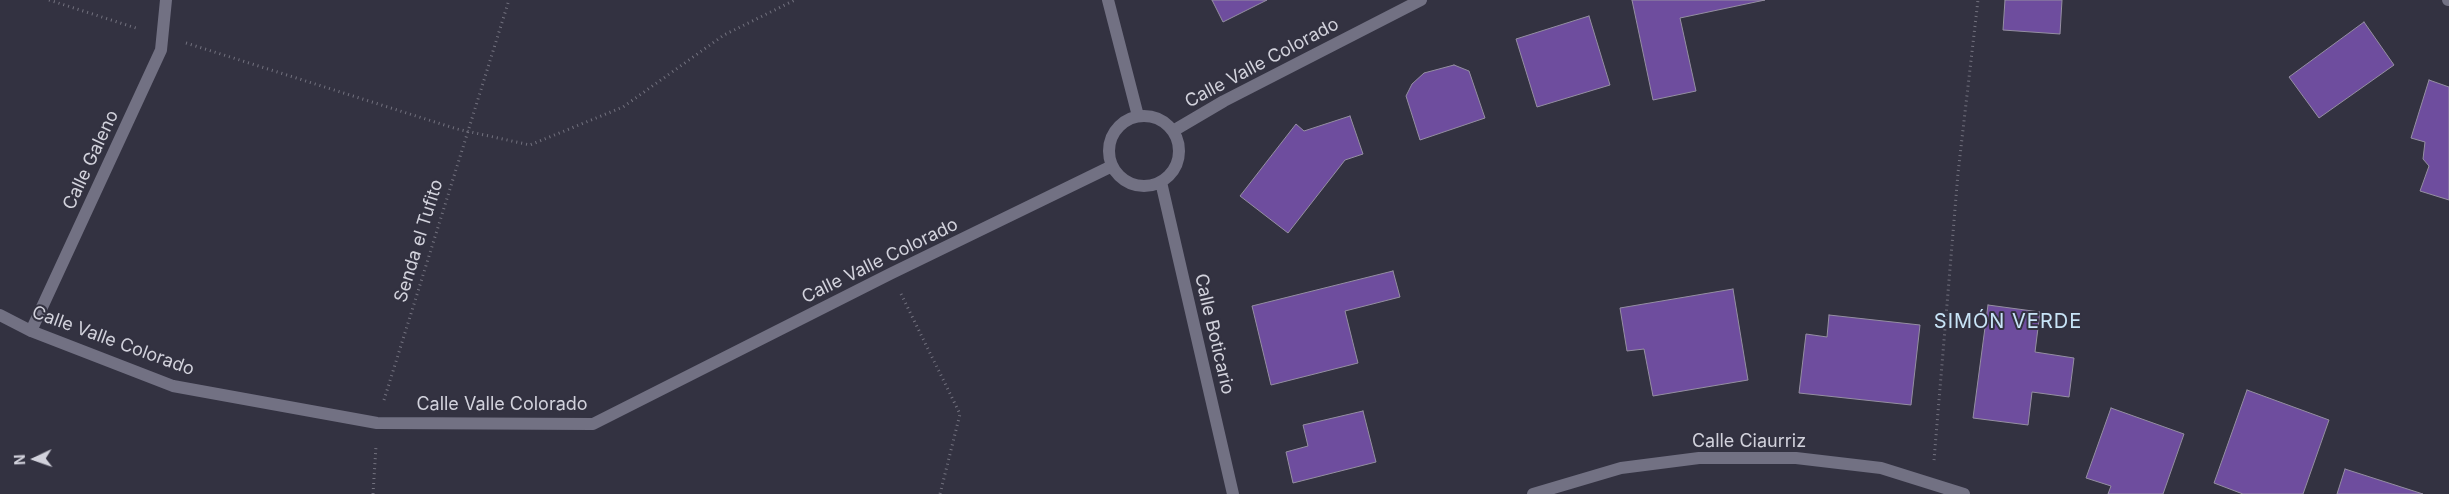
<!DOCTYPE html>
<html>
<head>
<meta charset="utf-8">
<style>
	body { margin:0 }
	#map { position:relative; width:2449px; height:494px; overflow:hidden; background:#333241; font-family:Inter,sans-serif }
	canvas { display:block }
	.north { position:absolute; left:10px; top:434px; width:50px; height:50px; -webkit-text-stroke:4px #333241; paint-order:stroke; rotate:267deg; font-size:14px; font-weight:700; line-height:20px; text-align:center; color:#d2d2dc }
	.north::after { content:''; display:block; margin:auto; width:18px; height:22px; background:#d2d2dc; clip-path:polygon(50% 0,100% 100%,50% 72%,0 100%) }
</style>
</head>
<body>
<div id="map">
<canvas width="2449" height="494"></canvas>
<div class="north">N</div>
</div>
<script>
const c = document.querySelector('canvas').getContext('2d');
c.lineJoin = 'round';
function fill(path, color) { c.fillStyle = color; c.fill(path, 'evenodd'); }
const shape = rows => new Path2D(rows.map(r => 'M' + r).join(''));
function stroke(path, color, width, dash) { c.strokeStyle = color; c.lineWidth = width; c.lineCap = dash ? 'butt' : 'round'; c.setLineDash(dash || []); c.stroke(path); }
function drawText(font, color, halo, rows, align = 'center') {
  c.font = font + ' Inter,sans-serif'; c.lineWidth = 4; c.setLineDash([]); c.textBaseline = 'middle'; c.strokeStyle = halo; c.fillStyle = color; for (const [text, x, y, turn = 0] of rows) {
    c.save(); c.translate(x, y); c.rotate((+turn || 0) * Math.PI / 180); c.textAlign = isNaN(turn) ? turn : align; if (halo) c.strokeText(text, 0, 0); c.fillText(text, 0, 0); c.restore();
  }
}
const building = shape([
	[1212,0,1267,0,1223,22,1212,0],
	[1632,0,1765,0,1680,18,1696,91,1653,100,1632,0],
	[2005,0,2062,0,2060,34,2003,30,2005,0],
	[1589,16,1610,85,1537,107,1516,39,1589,16],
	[2364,22,2394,65,2319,118,2289,77,2364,22],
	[1454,65,1469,71,1485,118,1420,140,1406,96,1412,84,1424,73,1454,65],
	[2429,80,2449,87,2449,200,2420,191,2429,166,2423,159,2425,142,2411,138,2429,80],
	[1350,116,1363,154,1345,160,1288,233,1240,196,1296,124,1304,131,1350,116],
	[1393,271,1400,297,1345,311,1358,363,1271,385,1252,306,1393,271],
	[1733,289,1748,380,1653,396,1644,349,1627,351,1620,308,1733,289],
	[1988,305,2040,312,2035,352,2074,358,2069,397,2032,392,2028,425,1973,418,1988,305],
	[1829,315,1920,325,1911,405,1799,393,1806,334,1827,337,1829,315],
	[2247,390,2329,420,2303,494,2243,494,2214,483,2247,390],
	[2111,408,2184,434,2163,494,2108,494,2111,486,2086,478,2111,408],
	[1363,411,1376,462,1293,483,1286,452,1308,446,1303,425,1363,411],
	[2345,469,2423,494,2337,494,2345,469]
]);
const path = shape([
	[49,0,139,29],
	[186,43,457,129,530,145,623,107,724,35,795,0],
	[901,294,960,414,940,494],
	[384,400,509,0],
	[1934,460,1958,173,1978,0],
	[373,494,376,446]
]);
const street = shape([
	[1108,0,1138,116],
	[2448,0,2449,0],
	'1109 151a35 35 0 1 1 70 0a35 35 0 1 1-70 0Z',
	[1173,131,1224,101,1421,0],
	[1161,182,1233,494],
	[0,315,31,331,173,386,377,423,593,424,890,274,1112,166],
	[31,331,161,50,166,0],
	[1533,494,1621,468,1699,458,1796,458,1881,468,1964,494]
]);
const streetNames = [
	["Calle Valle Colorado",1262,63,-28],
	["Calle Galeno",91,160,-65],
	["Senda el Tufito",419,241,-73],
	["Calle Valle Colorado",880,261,-26],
	["Calle Boticario",1214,334,77],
	["Calle Valle Colorado",113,341,20],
	["Calle Valle Colorado",502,405],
	["Calle Ciaurriz",1749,442]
];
const quarterNames = [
	["SIMÓN VERDE",2008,322]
];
fill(building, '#6e4d9e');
stroke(building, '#958fa2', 1);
stroke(path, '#73727f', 3, [1, 4]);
stroke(street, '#727183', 12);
drawText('18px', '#d2d2dc', '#333241', streetNames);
c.letterSpacing = '1px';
drawText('20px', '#c8e4f7', '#333241', quarterNames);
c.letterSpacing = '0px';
</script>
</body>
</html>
